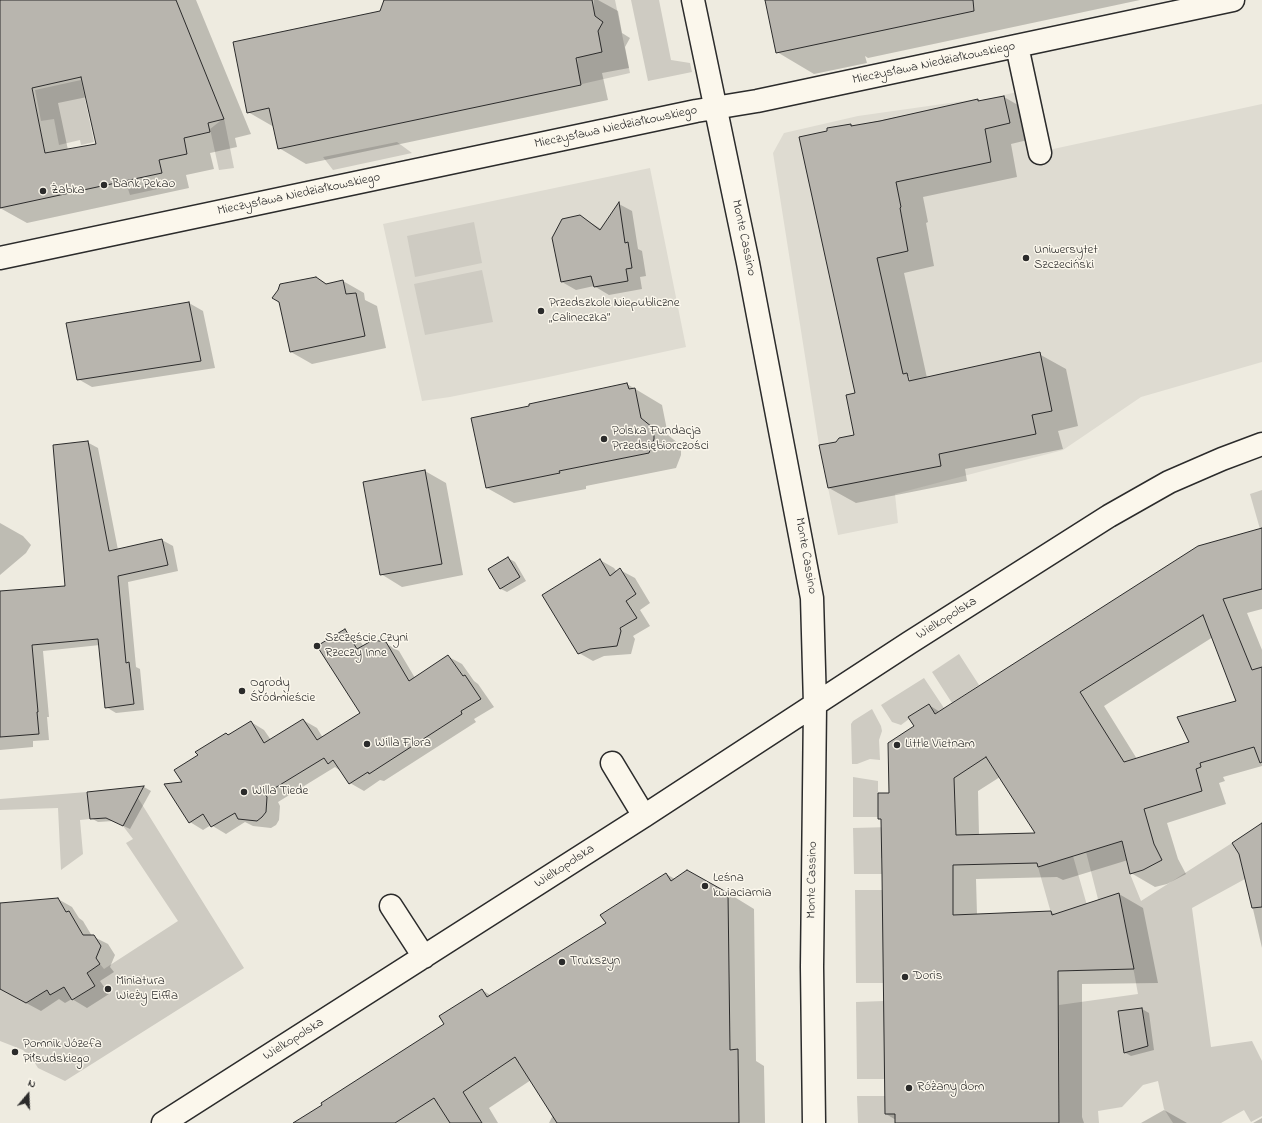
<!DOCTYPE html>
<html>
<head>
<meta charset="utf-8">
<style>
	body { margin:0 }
	#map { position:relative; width:1262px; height:1123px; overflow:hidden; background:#eeebe0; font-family:"Indie Flower",sans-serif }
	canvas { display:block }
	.north { position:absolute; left:8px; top:1075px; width:40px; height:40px; -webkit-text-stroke:3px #fbf7ec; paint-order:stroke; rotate:19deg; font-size:11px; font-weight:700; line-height:16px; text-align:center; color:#2b2b2b }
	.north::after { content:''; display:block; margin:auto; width:14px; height:18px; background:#2b2b2b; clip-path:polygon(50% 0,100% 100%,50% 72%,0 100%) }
</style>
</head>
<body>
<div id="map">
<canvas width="1262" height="1123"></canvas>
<div class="north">N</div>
</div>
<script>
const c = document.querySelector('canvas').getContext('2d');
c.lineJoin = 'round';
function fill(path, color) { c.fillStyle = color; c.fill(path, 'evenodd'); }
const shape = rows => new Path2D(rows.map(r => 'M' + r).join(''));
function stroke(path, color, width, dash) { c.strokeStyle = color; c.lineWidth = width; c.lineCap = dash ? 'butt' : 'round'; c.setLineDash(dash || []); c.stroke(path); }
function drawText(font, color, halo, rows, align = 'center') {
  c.font = font + ' "Indie Flower",sans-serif'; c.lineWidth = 3; c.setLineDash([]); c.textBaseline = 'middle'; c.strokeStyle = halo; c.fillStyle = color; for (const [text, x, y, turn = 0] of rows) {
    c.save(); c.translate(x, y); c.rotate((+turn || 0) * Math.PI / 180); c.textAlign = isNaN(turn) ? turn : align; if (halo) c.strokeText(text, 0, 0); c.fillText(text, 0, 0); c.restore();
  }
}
const built = shape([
	[1017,92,1030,154,1262,104,1262,362,1141,397,1063,450,895,494,898,523,838,535,819,445,773,153,784,133,858,116,978,99,978,101],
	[650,168,686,347,544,378,450,397,422,401,383,224]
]);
const green = shape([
	[594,0,615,0,630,73,556,90,572,84,577,70,578,53,594,11],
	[631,0,659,0,671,60,690,63,692,72,648,81],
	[81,80,94,142,81,145,80,140,59,145,54,119,41,121,35,90],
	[224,118,234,168,219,170,210,129],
	[397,142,412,153,333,170,323,157],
	[175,180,176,185,130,195,128,189],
	[474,222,482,263,415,277,407,236],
	[482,270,493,322,425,335,414,284],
	[1262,490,1262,528,1260,529,1250,494],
	[959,654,979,685,952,703,932,672],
	[924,678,944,708,934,714,928,704,908,717,909,719,901,725,892,722,881,705],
	[872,709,881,726,882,731,879,740,880,760,870,759,857,764,852,764,851,724,853,721],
	[853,777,878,781,878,817,853,817],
	[87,792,90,819,80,820,83,854,61,870,58,808,0,810,0,799],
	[138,798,244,968,65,1081,38,1068,33,1060,23,1050,0,1041,0,989,26,1003,47,990,50,995,64,987,72,1000,95,986,87,973,100,964,104,969,178,921,126,843,133,839,123,826],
	[890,827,891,858,881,858,882,874,854,874,853,828],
	[1122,841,1130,874,1141,901,1232,843,1239,854,1245,879,1192,908,1211,1047,1252,1041,1262,1061,1262,1116,1251,1122,1244,1110,1221,1123,1173,1123,1164,1109,1158,1081,1143,1085,1122,1107,1098,1111,1099,1123,1060,1123,1059,1005,1138,994,1122,907,1105,913,1101,899,1098,899,1086,852],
	[1142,1008,1148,1046,1124,1052,1118,1014],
	[1073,856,1090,916,1055,927,1038,867],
	[855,890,891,890,882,906,883,923,893,967,883,967,883,983,856,983],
	[884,1001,884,1018,893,1017,885,1079,857,1079,856,1002],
	[857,1096,885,1096,885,1114,895,1114,895,1123,858,1123]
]);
const shadow = shape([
	[0,0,196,0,251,134,235,138,237,147,210,153,214,169,186,175,189,188,27,223,0,208],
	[87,97,97,144,68,150,58,103],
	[385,0,598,0,618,11,622,33,630,38,625,47,629,68,602,73,608,100,306,164,279,148,274,127,248,112,381,12],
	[766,0,1140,0,868,58,865,56,867,63,814,74,777,52],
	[1004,97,1030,112,1036,138,1011,144,1017,177,923,197,928,222,926,223,934,266,904,273,927,378,1039,354,1066,369,1078,426,1058,431,1063,449,965,469,967,481,856,503,829,488,837,443,855,436,856,394,829,132,851,125,854,126,978,100,980,101],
	[906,376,909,376,911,385],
	[619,204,632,211,638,249,642,251,646,276,640,277,642,289,609,295,594,286,576,290,562,282,580,216,601,229],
	[316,278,327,284,343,281,364,293,365,300,377,306,386,348,312,364,291,352,280,302],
	[189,303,203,311,215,368,92,387,78,379],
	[627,384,662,405,668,435,679,444,681,449,681,455,676,468,586,486,586,489,514,503,487,488],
	[87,442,98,448,118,550,162,540,173,546,178,571,128,582,136,667,140,669,144,710,116,713,106,707,100,645,43,651,49,717,47,717,49,740,33,741,33,747,0,750,0,592,66,587],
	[425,471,446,483,463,575,402,587,381,574],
	[0,523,23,536,31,545,26,553,0,575],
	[1262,529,1262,609,1247,613,1262,650,1262,766,1223,777,1225,781,1219,783,1226,804,1167,823,1178,859,1186,874,1167,884,1155,887,1131,873,1128,860,1063,880,1057,877,976,879,977,915,1051,912,1056,915,1119,894,1143,908,1158,983,1082,984,1082,1117,1084,1123,896,1123,896,1120,886,1114,882,820,879,818,890,794,915,727,929,705,940,712],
	[1213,637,1238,702,1190,742,1137,759,1104,706],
	[1000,777,1036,834,979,835,978,791],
	[508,558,515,562,526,581,507,592,501,589],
	[600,560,614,568,617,572,620,570,635,578,650,603,640,610,650,626,633,636,635,639,631,654,604,656,593,661,579,653],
	[345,631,358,638,364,647,385,643,399,651,415,678,449,657,462,664,474,681,478,684,494,707,474,719,476,722,384,781,380,780,364,791,350,783,342,772,335,767,278,802,280,806,279,820,276,825,271,828,253,826,245,822,226,834,211,825,203,830,190,822,184,783,199,755,226,734,229,736,251,722,264,730,271,740,303,720,317,728,323,738,361,713],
	[144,787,151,791,130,829,113,821,98,822,91,818,88,793],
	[1262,824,1262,948,1240,853],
	[666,874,675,879,728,893,754,909,756,1061,764,1066,765,1123,549,1123,553,1115,531,1080,489,1108,498,1123,295,1123,446,1025,482,990,492,996,607,924],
	[58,899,72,907,79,918,83,921,92,936,108,944,115,955,110,967,114,972,100,981,109,994,87,1008,72,999,65,1003,59,999,41,1011,0,989,0,904],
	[1142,1009,1149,1013,1154,1050,1131,1056,1124,1052],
	[1164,1110,1187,1123,1141,1123],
	[1262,1118,1262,1123,1253,1123]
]);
const building = shape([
	[0,0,176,0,224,119,208,123,210,132,184,138,187,154,159,160,162,173,0,208,0,0],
	[81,77,96,144,45,153,32,88,81,77],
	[384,0,592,0,595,16,603,22,598,31,602,52,576,58,581,85,278,149,269,108,247,113,233,42,380,11,384,0],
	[765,0,973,0,974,11,776,53,765,0],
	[1004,96,1010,123,985,129,991,162,896,182,901,207,900,208,908,251,877,258,903,374,907,373,909,381,1040,352,1052,411,1032,415,1036,434,939,454,941,466,828,488,819,445,836,442,839,438,854,435,846,395,855,393,799,137,827,131,827,128,851,124,851,126,880,121,978,99,978,101,1004,96],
	[619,202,625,243,628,242,632,268,626,269,628,281,594,287,591,276,561,282,552,238,562,219,580,215,600,230,619,202],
	[316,277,326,284,343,280,346,294,356,293,365,336,290,352,279,302,272,298,278,290,280,284,316,277],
	[189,302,201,361,77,380,66,323,189,302],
	[627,383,629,389,635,388,641,418,652,427,654,433,654,439,649,453,559,471,560,473,486,488,471,418,529,406,529,404,627,383],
	[88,441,109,551,162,539,168,565,118,576,126,663,129,662,134,704,105,708,98,639,32,645,38,712,37,712,39,734,0,737,0,591,65,586,53,445,88,441],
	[425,470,442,564,380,575,363,482,425,470],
	[1262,528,1262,589,1223,599,1252,670,1262,667,1262,762,1260,763,1254,747,1200,763,1201,767,1196,769,1202,791,1144,809,1154,844,1162,860,1143,870,1130,874,1122,841,1038,867,1037,863,953,865,953,915,1051,911,1052,915,1119,893,1134,969,1058,971,1059,1123,895,1123,895,1114,885,1114,882,874,881,819,878,819,878,793,889,793,888,743,914,726,908,717,929,704,935,714,1198,546,1262,528],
	[1203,615,1236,701,1177,717,1189,742,1124,762,1080,692,1203,615],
	[986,757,1035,833,956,835,954,778,986,757],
	[508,557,520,577,500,589,488,569,508,557],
	[600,559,610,576,620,568,636,594,626,601,637,618,620,628,621,631,617,646,590,649,578,654,542,595,600,559],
	[345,629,357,649,373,640,386,642,409,681,448,655,463,676,465,675,481,699,461,711,462,714,369,774,368,772,349,784,333,760,328,764,324,758,265,794,267,797,266,812,262,817,257,821,238,819,235,813,211,827,203,814,189,823,164,784,182,782,174,770,198,755,195,752,226,733,228,735,251,721,264,743,303,719,317,740,360,713,317,646,345,629],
	[144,786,123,826,106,818,90,819,87,792,144,786],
	[1262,823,1262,907,1252,908,1239,854,1232,843,1262,823],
	[687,870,728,893,730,1050,738,1049,739,1123,557,1123,515,1057,463,1092,482,1123,450,1123,434,1098,395,1123,293,1123,322,1105,321,1103,444,1024,439,1016,482,989,487,997,606,923,600,915,666,873,671,881,687,870],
	[58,898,66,912,69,911,83,935,94,935,101,946,96,958,100,964,87,973,95,986,72,1000,64,987,50,995,47,990,26,1003,0,989,0,903,58,898],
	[1142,1008,1148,1046,1124,1053,1118,1011,1142,1008]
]);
const minor = shape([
	[693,0,748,263,812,598,815,705,812,967,814,1123],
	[1017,46,1040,153],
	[0,258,696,111,757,101,1233,0],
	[612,763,644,816],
	[391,906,424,957],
	[163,1123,644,816,909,643,1109,516,1169,482,1222,459,1262,444]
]);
const markers = [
	[104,185,4,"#2b2b2b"],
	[43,191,4,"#2b2b2b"],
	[1026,258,4,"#2b2b2b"],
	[541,311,4,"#2b2b2b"],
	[604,439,4,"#2b2b2b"],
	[317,646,4,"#2b2b2b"],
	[242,691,4,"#2b2b2b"],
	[367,744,4,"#2b2b2b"],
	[897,745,4,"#2b2b2b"],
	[244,792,4,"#2b2b2b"],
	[705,886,4,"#2b2b2b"],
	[562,962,4,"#2b2b2b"],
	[905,977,4,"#2b2b2b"],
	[108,989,4,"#2b2b2b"],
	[15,1052,4,"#2b2b2b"],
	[909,1088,4,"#2b2b2b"]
];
const streetNames = [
	["Mieczysława Niedziałkowskiego",934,64,-12],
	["Mieczysława Niedziałkowskiego",616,128,-12],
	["Mieczysława Niedziałkowskiego",299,195,-12],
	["Monte Cassino",743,238,78],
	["Monte Cassino",805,556,80],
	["Wielkopolska",947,619,-32],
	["Wielkopolska",565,867,-33],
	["Monte Cassino",813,880,-89],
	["Wielkopolska",294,1040,-32]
];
const poiNames = [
	["Bank Pekao",112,185],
	["Żabka",51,191],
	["Uniwersytet",1034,251],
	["Szczeciński",1034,266],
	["Przedszkole Niepubliczne",549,304],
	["„Calineczka”",549,319],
	["Polska Fundacja",612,432],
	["Przedsiębiorczości",612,447],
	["Szczęście Czyni",325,639],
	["Rzeczy Inne",325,654],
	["Ogrody",250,684],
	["Śródmieście",250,699],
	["Willa Flora",375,744],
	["Little Vietnam",905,745],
	["Willa Tiede",252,792],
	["Leśna",713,879],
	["kwiaciarnia",713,894],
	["Trukszyn",570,962],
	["Doris",913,977],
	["Miniatura",116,982],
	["Wieży Eiffla",116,997],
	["Pomnik Józefa",23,1045],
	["Piłsudskiego",23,1060],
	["Różany dom",917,1088]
];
fill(built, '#dedbd1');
fill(green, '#cecbc2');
fill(shadow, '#0003');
fill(building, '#b8b5ae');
stroke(building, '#2b2b2b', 1);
stroke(minor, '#2b2b2b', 25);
stroke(minor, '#fbf7ec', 22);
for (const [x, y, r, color] of markers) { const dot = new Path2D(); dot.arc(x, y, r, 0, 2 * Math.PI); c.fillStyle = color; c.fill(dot); stroke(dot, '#fbf7ec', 1.5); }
drawText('13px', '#2b2b2b', '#fbf7ec', streetNames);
drawText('13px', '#2b2b2b', '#fbf7ec', poiNames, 'left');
</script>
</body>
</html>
